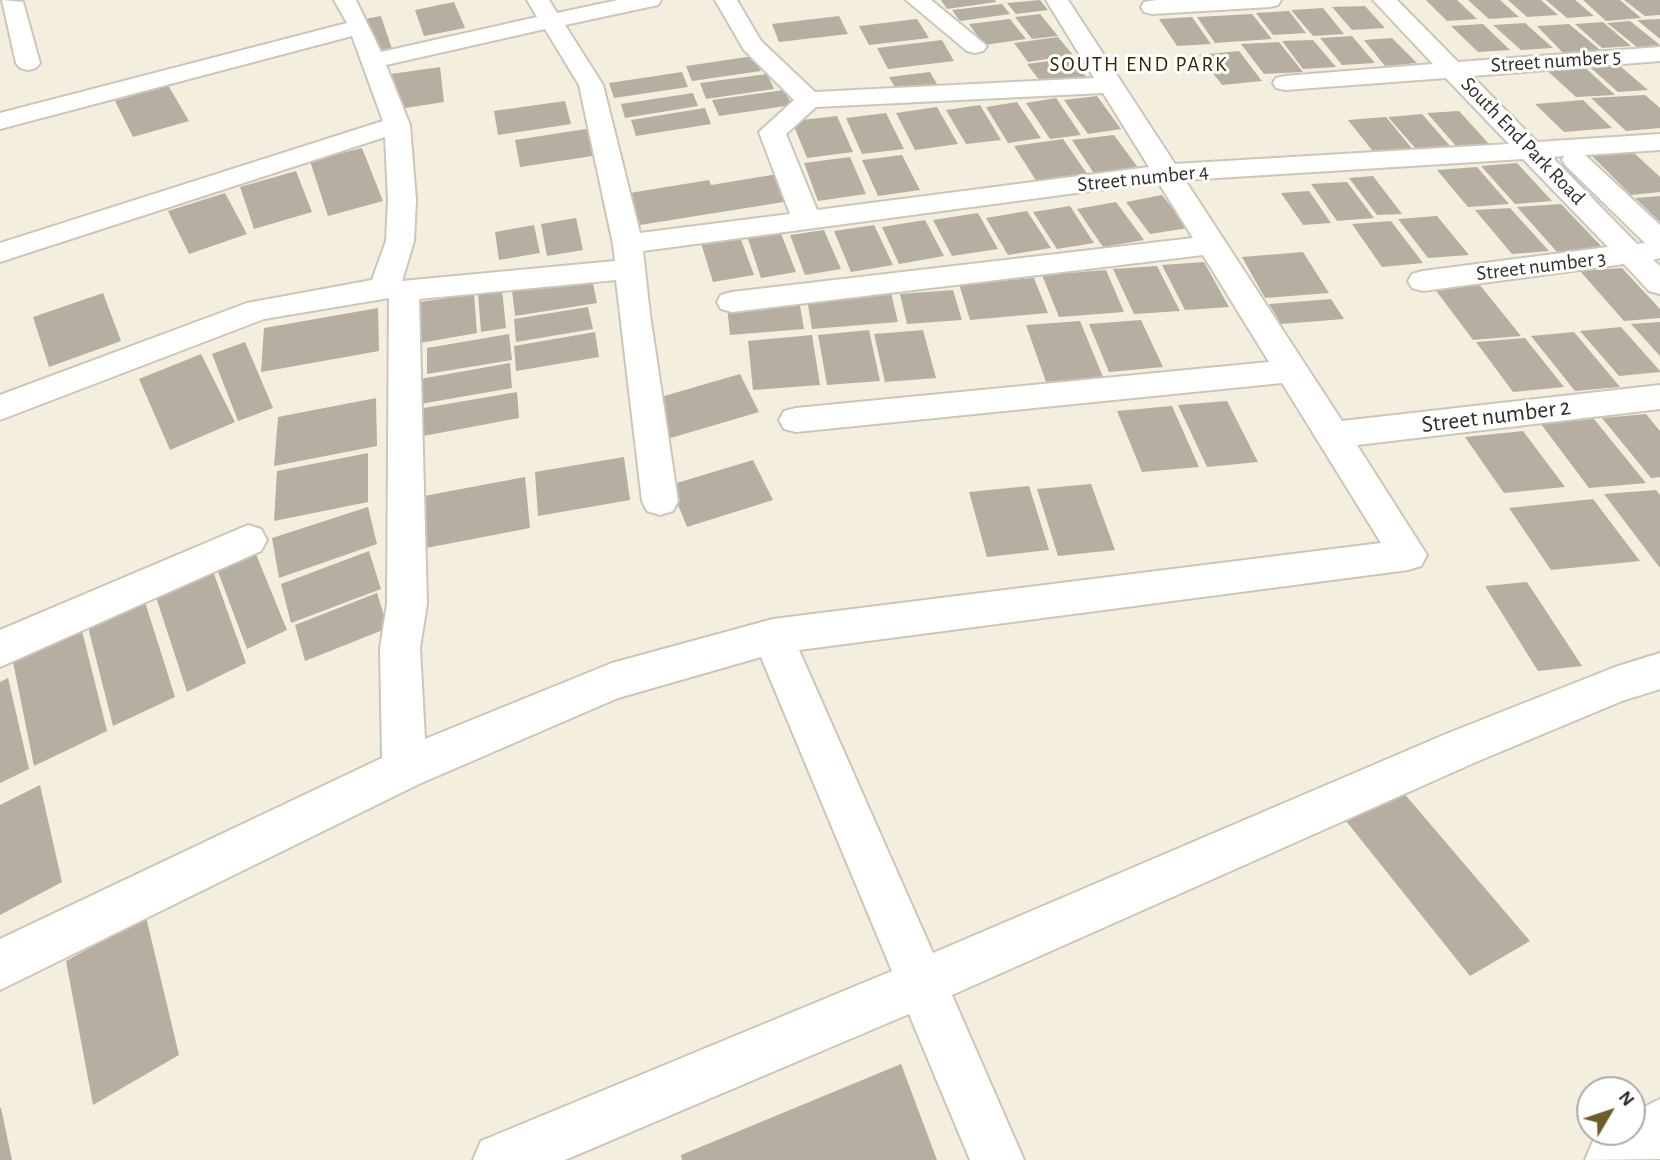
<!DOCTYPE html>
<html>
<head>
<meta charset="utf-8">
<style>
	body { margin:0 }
	#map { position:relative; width:1660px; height:1160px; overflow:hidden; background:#f4eede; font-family:"Alegreya Sans",sans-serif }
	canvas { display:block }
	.north { position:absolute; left:1576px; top:1076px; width:70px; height:70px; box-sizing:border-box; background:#fff; border:2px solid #acaba9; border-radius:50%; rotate:51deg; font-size:19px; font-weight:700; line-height:28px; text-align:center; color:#302e28 }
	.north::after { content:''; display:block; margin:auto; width:24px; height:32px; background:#705b2a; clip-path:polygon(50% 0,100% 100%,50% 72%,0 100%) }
</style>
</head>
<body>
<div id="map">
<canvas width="1660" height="1160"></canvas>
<div class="north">N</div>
</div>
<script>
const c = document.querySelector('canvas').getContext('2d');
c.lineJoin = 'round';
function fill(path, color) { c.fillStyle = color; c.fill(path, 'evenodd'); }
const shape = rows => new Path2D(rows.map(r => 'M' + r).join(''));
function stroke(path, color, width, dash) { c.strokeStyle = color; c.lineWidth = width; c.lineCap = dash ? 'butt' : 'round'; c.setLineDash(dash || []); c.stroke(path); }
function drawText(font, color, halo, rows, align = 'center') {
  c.font = font + ' "Alegreya Sans",sans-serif'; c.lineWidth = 6; c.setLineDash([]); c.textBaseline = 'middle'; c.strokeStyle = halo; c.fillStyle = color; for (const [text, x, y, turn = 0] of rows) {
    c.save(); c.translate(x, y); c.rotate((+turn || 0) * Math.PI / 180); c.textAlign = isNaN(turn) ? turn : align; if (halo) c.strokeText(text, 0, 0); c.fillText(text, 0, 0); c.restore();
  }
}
const building = shape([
	[941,0,995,0,996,2,947,9],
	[1040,0,1048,10,1016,14,1007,3],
	[1426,0,1457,0,1477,19,1447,21],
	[1468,0,1500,0,1519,17,1489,19],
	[1508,0,1541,0,1558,15,1527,17],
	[1546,0,1575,0,1594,16,1567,18],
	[1583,0,1620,0,1641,18,1606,21],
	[1624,0,1660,0,1660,15,1645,16],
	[454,2,465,28,424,36,415,10],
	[1002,4,1010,14,960,21,952,10],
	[1365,6,1385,28,1352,30,1332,7],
	[1323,8,1344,34,1313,36,1291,10],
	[1289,11,1306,33,1273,35,1256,13],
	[1040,14,1058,36,1032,39,1015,17],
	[1252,14,1272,39,1215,43,1197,17],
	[381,16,392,49,374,53,364,19],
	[839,16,848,34,779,42,772,24],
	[1192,17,1211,44,1177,46,1159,19],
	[917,19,929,38,869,45,859,26],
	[1010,19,1026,39,984,45,969,24],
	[1660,19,1660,39,1637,20],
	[1630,21,1660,45,1637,47,1607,23],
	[1603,22,1631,46,1602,48,1575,24],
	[1525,23,1553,48,1521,50,1493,25],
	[1483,24,1510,50,1478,52,1451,26],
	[1569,24,1605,54,1567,57,1537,26],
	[1352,36,1375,63,1342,65,1320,38],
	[1058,37,1073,55,1028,62,1014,43],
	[1392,38,1417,63,1385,66,1364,40],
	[942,40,954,61,888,69,877,48],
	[1313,40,1336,67,1303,69,1282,41],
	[1279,42,1303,72,1264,74,1241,44],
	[1239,51,1262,81,1222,85,1199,55],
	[754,56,761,71,692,81,686,66],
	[1071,58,1088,79,1043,85,1027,64],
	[1613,60,1648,90,1618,92,1584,62],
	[1580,63,1615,95,1576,97,1542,66],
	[440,67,444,102,393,110,391,74],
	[682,72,688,87,614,98,609,83],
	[930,72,941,91,900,96,889,77],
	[767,74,774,89,706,99,700,83],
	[168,85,189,121,133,137,115,101],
	[784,90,792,105,719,116,712,100],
	[693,93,698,106,625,118,621,104],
	[1645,95,1660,108,1660,128,1626,131,1591,98],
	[1097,96,1121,129,1088,134,1064,100],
	[1056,98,1081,135,1050,139,1026,103],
	[1583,100,1612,128,1564,132,1535,104],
	[565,101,571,124,498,135,494,111],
	[1017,102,1041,138,1008,143,986,107],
	[980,105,1001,140,966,144,946,110],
	[937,107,958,144,915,150,896,113],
	[705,108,711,124,636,136,631,120],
	[1459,111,1489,144,1456,146,1427,113],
	[886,113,904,149,862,154,846,118],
	[1422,114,1450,146,1415,148,1388,117],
	[837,116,853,152,807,158,792,121],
	[1386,117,1414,151,1375,154,1348,120],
	[592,128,599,155,520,167,515,140],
	[1114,135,1139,169,1095,175,1072,140],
	[1063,139,1088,175,1037,182,1014,146],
	[362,148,383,201,328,216,310,161],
	[1634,153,1660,177,1660,192,1631,195,1592,156],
	[902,155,920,190,878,196,862,160],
	[850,157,866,194,818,201,804,163],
	[1517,163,1552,201,1515,204,1481,166],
	[1477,167,1509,204,1468,207,1437,170],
	[296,171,312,212,254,229,240,187],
	[784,173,796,200,640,225,630,193,709,180,711,185],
	[1373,176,1402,214,1377,215,1349,178],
	[1347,182,1374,218,1337,221,1311,184],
	[1309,191,1331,223,1303,225,1281,193],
	[225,193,247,234,189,254,168,211],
	[1162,195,1188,228,1150,234,1126,202],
	[1660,196,1660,222,1635,198],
	[1116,202,1144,240,1103,247,1077,209],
	[1561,204,1603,248,1557,252,1517,207],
	[1070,206,1094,243,1057,249,1033,212],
	[1510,208,1549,251,1512,254,1475,210],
	[1027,211,1051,248,1008,255,986,218],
	[978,213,998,249,952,256,933,220],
	[1437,216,1469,255,1428,258,1398,219],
	[576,218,583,250,547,256,541,224],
	[925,220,944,256,899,264,882,227],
	[1391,221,1423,263,1382,267,1352,224],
	[534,225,540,253,499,260,495,232],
	[874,225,893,265,851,272,834,231],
	[824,230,841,269,805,275,790,235],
	[780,231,796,272,761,278,747,236],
	[740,237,754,275,713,282,701,243],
	[1303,252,1329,293,1265,298,1242,257],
	[1204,262,1229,307,1185,310,1162,265],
	[1157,266,1180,311,1134,314,1113,269],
	[1622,268,1660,309,1660,318,1624,321,1580,271],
	[1106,270,1124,312,1059,317,1042,275],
	[592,278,597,303,515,316,512,290],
	[1034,278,1048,313,970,320,959,284],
	[1479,284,1521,336,1473,340,1434,288],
	[502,289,506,328,481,332,478,293],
	[953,290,962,320,907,324,900,294],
	[103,293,121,341,49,367,33,317],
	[891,293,898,322,812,329,807,299],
	[474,294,477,333,415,344,414,303],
	[1331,299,1344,319,1281,324,1269,304],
	[799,300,804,329,730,335,727,306],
	[588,307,593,329,516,342,514,319],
	[378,308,379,351,261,372,264,328],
	[1141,320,1163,367,1109,372,1089,324],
	[1080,321,1103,377,1046,382,1026,325],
	[1660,322,1660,356,1631,324],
	[1621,327,1660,371,1660,372,1619,376,1580,331],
	[869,330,880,381,827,385,818,335],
	[923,330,936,378,885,382,874,334],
	[595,332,599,357,516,371,514,346],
	[1574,332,1620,387,1575,391,1531,336],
	[509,334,512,360,427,374,427,348],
	[812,335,820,385,753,390,748,341],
	[1525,338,1564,387,1513,392,1476,342],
	[245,342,273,408,238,421,212,354],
	[201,354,235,422,170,450,139,379],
	[510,363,512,388,420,404,420,379],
	[740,374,759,412,664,440,647,401],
	[517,392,519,418,418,437,418,409],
	[376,398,377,446,274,466,278,417],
	[1227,401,1258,462,1207,467,1178,405],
	[1172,406,1199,467,1142,472,1117,411],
	[1646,414,1660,431,1660,477,1651,478,1602,418],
	[1594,419,1646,483,1589,488,1541,424],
	[1523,431,1565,487,1504,493,1465,437],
	[368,453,368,502,274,521,277,471],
	[624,457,630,500,538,516,535,472],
	[753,460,773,500,687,527,670,485],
	[525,477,530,528,426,548,424,496],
	[1091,484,1115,550,1058,556,1037,489],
	[1029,486,1049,550,987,557,969,492],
	[1656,490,1660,495,1660,568,1604,494],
	[1593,499,1640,561,1551,570,1509,508],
	[368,507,377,544,279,578,272,538],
	[253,547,287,630,247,649,215,564],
	[369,551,381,589,291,623,281,584],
	[213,571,246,663,187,692,156,597],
	[1527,582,1582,666,1538,671,1485,586],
	[377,593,388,628,305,661,295,625],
	[145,602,175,697,113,726,88,627],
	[82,631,107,731,34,766,13,662],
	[8,678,29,769,0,783,0,682],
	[40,785,62,882,0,915,0,805],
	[1402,791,1530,941,1470,976,1346,821],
	[146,917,179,1055,93,1105,66,961],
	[901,1064,937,1160,682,1160,681,1155],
	[0,1108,1,1108,12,1160,0,1160]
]);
const minor = shape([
	[2,0,23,2,40,63,36,68,28,70,20,68,16,63,2,0],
	[334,0,356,0,381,52,537,17,527,0,549,0,557,13,618,0,661,0,658,5,565,25,603,85,640,233,790,214,759,132,794,100,744,50,715,0,737,0,761,41,815,92,1094,78,1046,0,1068,0,1175,164,1509,144,1446,78,1285,90,1276,88,1273,83,1276,78,1285,76,1433,64,1373,0,1397,0,1458,62,1660,47,1660,61,1472,76,1537,142,1660,134,1660,150,1585,155,1660,225,1660,258,1653,260,1660,266,1660,294,1649,291,1624,264,1423,291,1412,288,1408,281,1412,274,1423,271,1608,247,1523,159,1185,180,1342,421,1660,385,1660,409,1357,445,1427,555,1421,566,1408,570,799,650,933,953,1446,734,1615,667,1660,653,1660,689,1622,701,1476,762,952,995,1024,1160,970,1160,909,1014,565,1160,473,1160,481,1141,892,971,761,657,618,698,419,784,0,990,0,939,382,758,380,648,387,604,389,298,264,319,0,420,0,395,247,303,372,280,386,241,388,200,385,137,0,262,0,243,383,121,352,36,0,129,0,113,347,23,334,0],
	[545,29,579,85,613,244,615,261,402,281,414,241,416,200,410,125,386,65,545,29],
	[1103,93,1149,167,817,210,786,134,816,107,1103,93],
	[1564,156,1562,160,1566,166,1645,243,1637,244,1552,157,1564,156],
	[1158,182,1193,238,732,292,721,295,717,302,721,309,732,312,1203,255,1269,362,796,408,784,411,779,420,784,429,796,432,1282,383,1381,543,773,619,612,663,425,739,420,648,427,604,419,299,616,280,642,501,647,511,660,515,673,511,678,501,650,315,643,251,1158,182],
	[906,0,931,0,987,46,983,51,975,53,967,51,906,0],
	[1157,0,1281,0,1278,5,1270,7,1152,14,1144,12,1141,7,1144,2,1157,0],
	[248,525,261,529,267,540,261,551,0,667,0,630,248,525],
	[1660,1099,1660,1159,1585,1160,1593,1141,1605,1132,1632,1132,1632,1113,1660,1099]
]);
const farStreetnames = [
	["Street number 5",1556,61,-4],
	["South End Park Road",1523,141,46],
	["Street number 4",1143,178,-6],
	["Street number 3",1541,266,-7]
];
const farNeighbourhoodnames = [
	["SOUTH END PARK",1139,65]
];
const streetNames = [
	["Street number 2",1496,416,-7]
];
fill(building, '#b6afa1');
stroke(minor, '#cdc6b7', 4);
fill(minor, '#fff');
drawText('21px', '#302e28', '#fff', farStreetnames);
c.letterSpacing = '2px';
drawText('21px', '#362700', '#fff', farNeighbourhoodnames);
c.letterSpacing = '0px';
drawText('24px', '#302e28', '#fff', streetNames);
</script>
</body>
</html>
